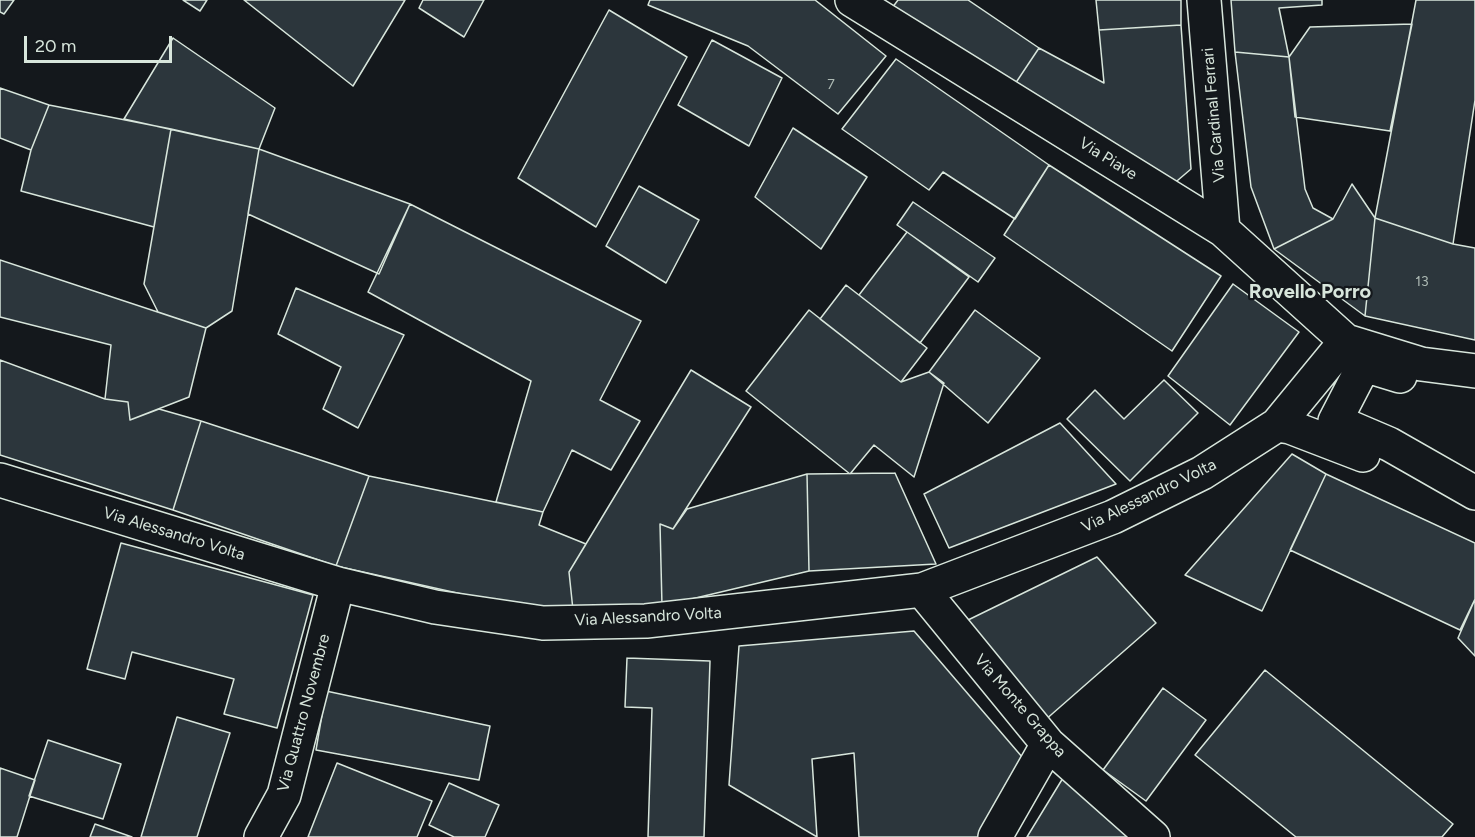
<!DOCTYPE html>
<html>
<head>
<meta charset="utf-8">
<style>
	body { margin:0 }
	#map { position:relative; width:1475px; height:837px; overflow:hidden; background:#14181c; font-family:Figtree,sans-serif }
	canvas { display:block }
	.scale { position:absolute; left:24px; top:36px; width:148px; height:27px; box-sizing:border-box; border:3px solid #d8e6dc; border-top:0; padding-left:8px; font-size:18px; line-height:21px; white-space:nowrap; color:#d8e6dc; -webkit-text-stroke:4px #14181c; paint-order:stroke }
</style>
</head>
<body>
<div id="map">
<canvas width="1475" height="837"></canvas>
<div class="scale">20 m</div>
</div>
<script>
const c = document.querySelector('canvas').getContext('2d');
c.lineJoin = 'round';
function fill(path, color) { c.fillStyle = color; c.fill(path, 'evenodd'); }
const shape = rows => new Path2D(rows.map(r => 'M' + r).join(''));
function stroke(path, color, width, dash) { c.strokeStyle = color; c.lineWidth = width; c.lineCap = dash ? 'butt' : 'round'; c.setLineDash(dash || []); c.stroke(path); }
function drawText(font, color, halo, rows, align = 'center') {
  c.font = font + ' Figtree,sans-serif'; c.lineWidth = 4.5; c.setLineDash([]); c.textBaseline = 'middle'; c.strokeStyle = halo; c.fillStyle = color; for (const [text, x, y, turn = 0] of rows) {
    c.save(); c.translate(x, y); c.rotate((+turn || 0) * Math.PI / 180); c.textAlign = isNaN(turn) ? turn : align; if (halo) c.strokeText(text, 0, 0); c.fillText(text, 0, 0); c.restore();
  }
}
const building = shape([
	[0,0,14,0,4,14,0,12,0,0],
	[183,0,207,0,200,11,183,0],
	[244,0,405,0,353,86,244,0],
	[423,0,484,0,464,37,419,8,423,0],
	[650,0,815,0,886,56,838,114,748,46,648,5,650,0],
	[898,0,968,0,1039,48,1009,93,889,12,898,0],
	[1096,0,1181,0,1181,25,1099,30,1096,0],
	[1231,0,1322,0,1322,5,1279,8,1289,57,1235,52,1231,0],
	[1416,0,1475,0,1475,100,1453,244,1375,218,1416,0],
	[609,10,687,57,596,227,518,178,609,10],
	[1412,24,1390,131,1295,117,1289,57,1310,27,1412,24],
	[1181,25,1191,169,1164,192,1009,93,1039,48,1104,83,1099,30,1181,25],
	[173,38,275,108,259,149,124,119,173,38],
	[712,40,782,78,749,146,678,105,712,40],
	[1235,52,1289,57,1305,189,1313,208,1333,219,1274,249,1251,187,1235,52],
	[896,59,1049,165,1015,219,943,172,929,190,842,129,896,59],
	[0,88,49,105,31,150,0,138,0,88],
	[49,105,171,129,154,227,21,191,31,150,49,105],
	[793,128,867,177,821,249,755,197,793,128],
	[171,129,259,149,232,311,206,328,158,312,144,284,171,129],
	[259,149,410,204,379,274,248,214,259,149],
	[1049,165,1221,276,1172,351,1004,235,1049,165],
	[1352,184,1375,218,1365,316,1274,249,1333,219,1352,184],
	[639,186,699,220,666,283,606,246,639,186],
	[913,202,995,258,978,282,897,225,913,202],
	[410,204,641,321,600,400,640,421,611,470,572,450,543,512,496,502,531,381,368,292,410,204],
	[1375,218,1453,244,1475,248,1475,340,1365,316,1375,218],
	[907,232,969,277,920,343,859,295,907,232],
	[0,260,206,328,189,397,130,420,128,402,105,399,111,345,0,317,0,260],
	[1233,284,1299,332,1230,425,1168,376,1233,284],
	[846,285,927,348,901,382,820,319,846,285],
	[296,288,404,335,358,428,323,409,341,367,278,334,296,288],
	[809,310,901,382,929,372,944,383,914,477,874,445,850,474,746,391,809,310],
	[975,310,1040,358,988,423,929,372,975,310],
	[0,360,105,399,128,402,130,420,159,409,201,421,173,510,0,455,0,360],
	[691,370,751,407,673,529,660,524,662,606,573,610,569,572,691,370],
	[1164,380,1198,413,1130,481,1067,419,1095,390,1124,419,1164,380],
	[201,421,369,476,336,566,173,510,201,421],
	[1060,423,1116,484,949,548,924,494,1060,423],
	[1292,454,1326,474,1262,611,1185,575,1292,454],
	[895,473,936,564,809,571,807,474,895,473],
	[807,474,809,571,662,606,660,524,673,529,687,509,807,474],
	[1326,474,1475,543,1475,599,1460,630,1290,550,1326,474],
	[369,476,543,512,539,525,586,544,569,572,573,610,502,603,336,566,369,476],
	[121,543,313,595,277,728,224,714,234,679,132,652,125,679,87,669,121,543],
	[1097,557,1156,623,1044,721,966,621,1097,557],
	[1475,599,1475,656,1458,638,1475,599],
	[914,631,1029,765,985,837,859,837,854,753,812,759,817,837,729,785,739,646,914,631],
	[627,658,710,661,704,837,648,837,652,708,625,707,627,658],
	[1265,670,1453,824,1442,837,1296,837,1195,755,1265,670],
	[1163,688,1206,720,1146,801,1103,770,1163,688],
	[326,691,490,726,479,780,316,750,326,691],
	[177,717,230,733,197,837,141,837,177,717],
	[48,740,121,764,103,819,29,796,48,740],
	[337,763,432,801,417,837,308,837,337,763],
	[0,768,35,780,17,837,0,837,0,768],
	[1066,773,1135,837,1027,837,1066,773],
	[449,783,499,805,485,837,454,837,429,825,449,783],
	[95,824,132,837,90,837,95,824]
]);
const minor = shape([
	[852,0,1223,230,1346,341],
	[1204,0,1223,230],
	[1400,376,1364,365,1335,421,1389,444,1475,493],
	[1277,425,1290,427,1363,455],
	[0,480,338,584,435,607,543,623,646,621,922,590,1113,517,1202,473,1277,425,1346,341,1421,364,1475,371],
	[922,590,1048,744,1153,837],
	[261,837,284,795,338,584],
	[995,837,1048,744]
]);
const numberNames = [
	["7",831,85],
	["13",1422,282]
];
const streetNames = [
	["Via Cardinal Ferrari",1214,115,-95],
	["Via Piave",1108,159,32],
	["Via Alessandro Volta",1149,496,-26],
	["Via Alessandro Volta",174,534,17],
	["Via Alessandro Volta",648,617,-3],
	["Via Monte Grappa",1020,706,49],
	["Via Quattro Novembre",304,713,-75]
];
const quarterNames = [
	["Rovello Porro",1310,292]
];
fill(building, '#2c363c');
stroke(building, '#d8e6dc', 1.5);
stroke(minor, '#d8e6dc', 36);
stroke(minor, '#14181c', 33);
drawText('14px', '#adbab4', null, numberNames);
drawText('16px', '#d8e6dc', '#14181c', streetNames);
drawText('bold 20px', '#d8e6dc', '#14181c', quarterNames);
</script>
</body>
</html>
